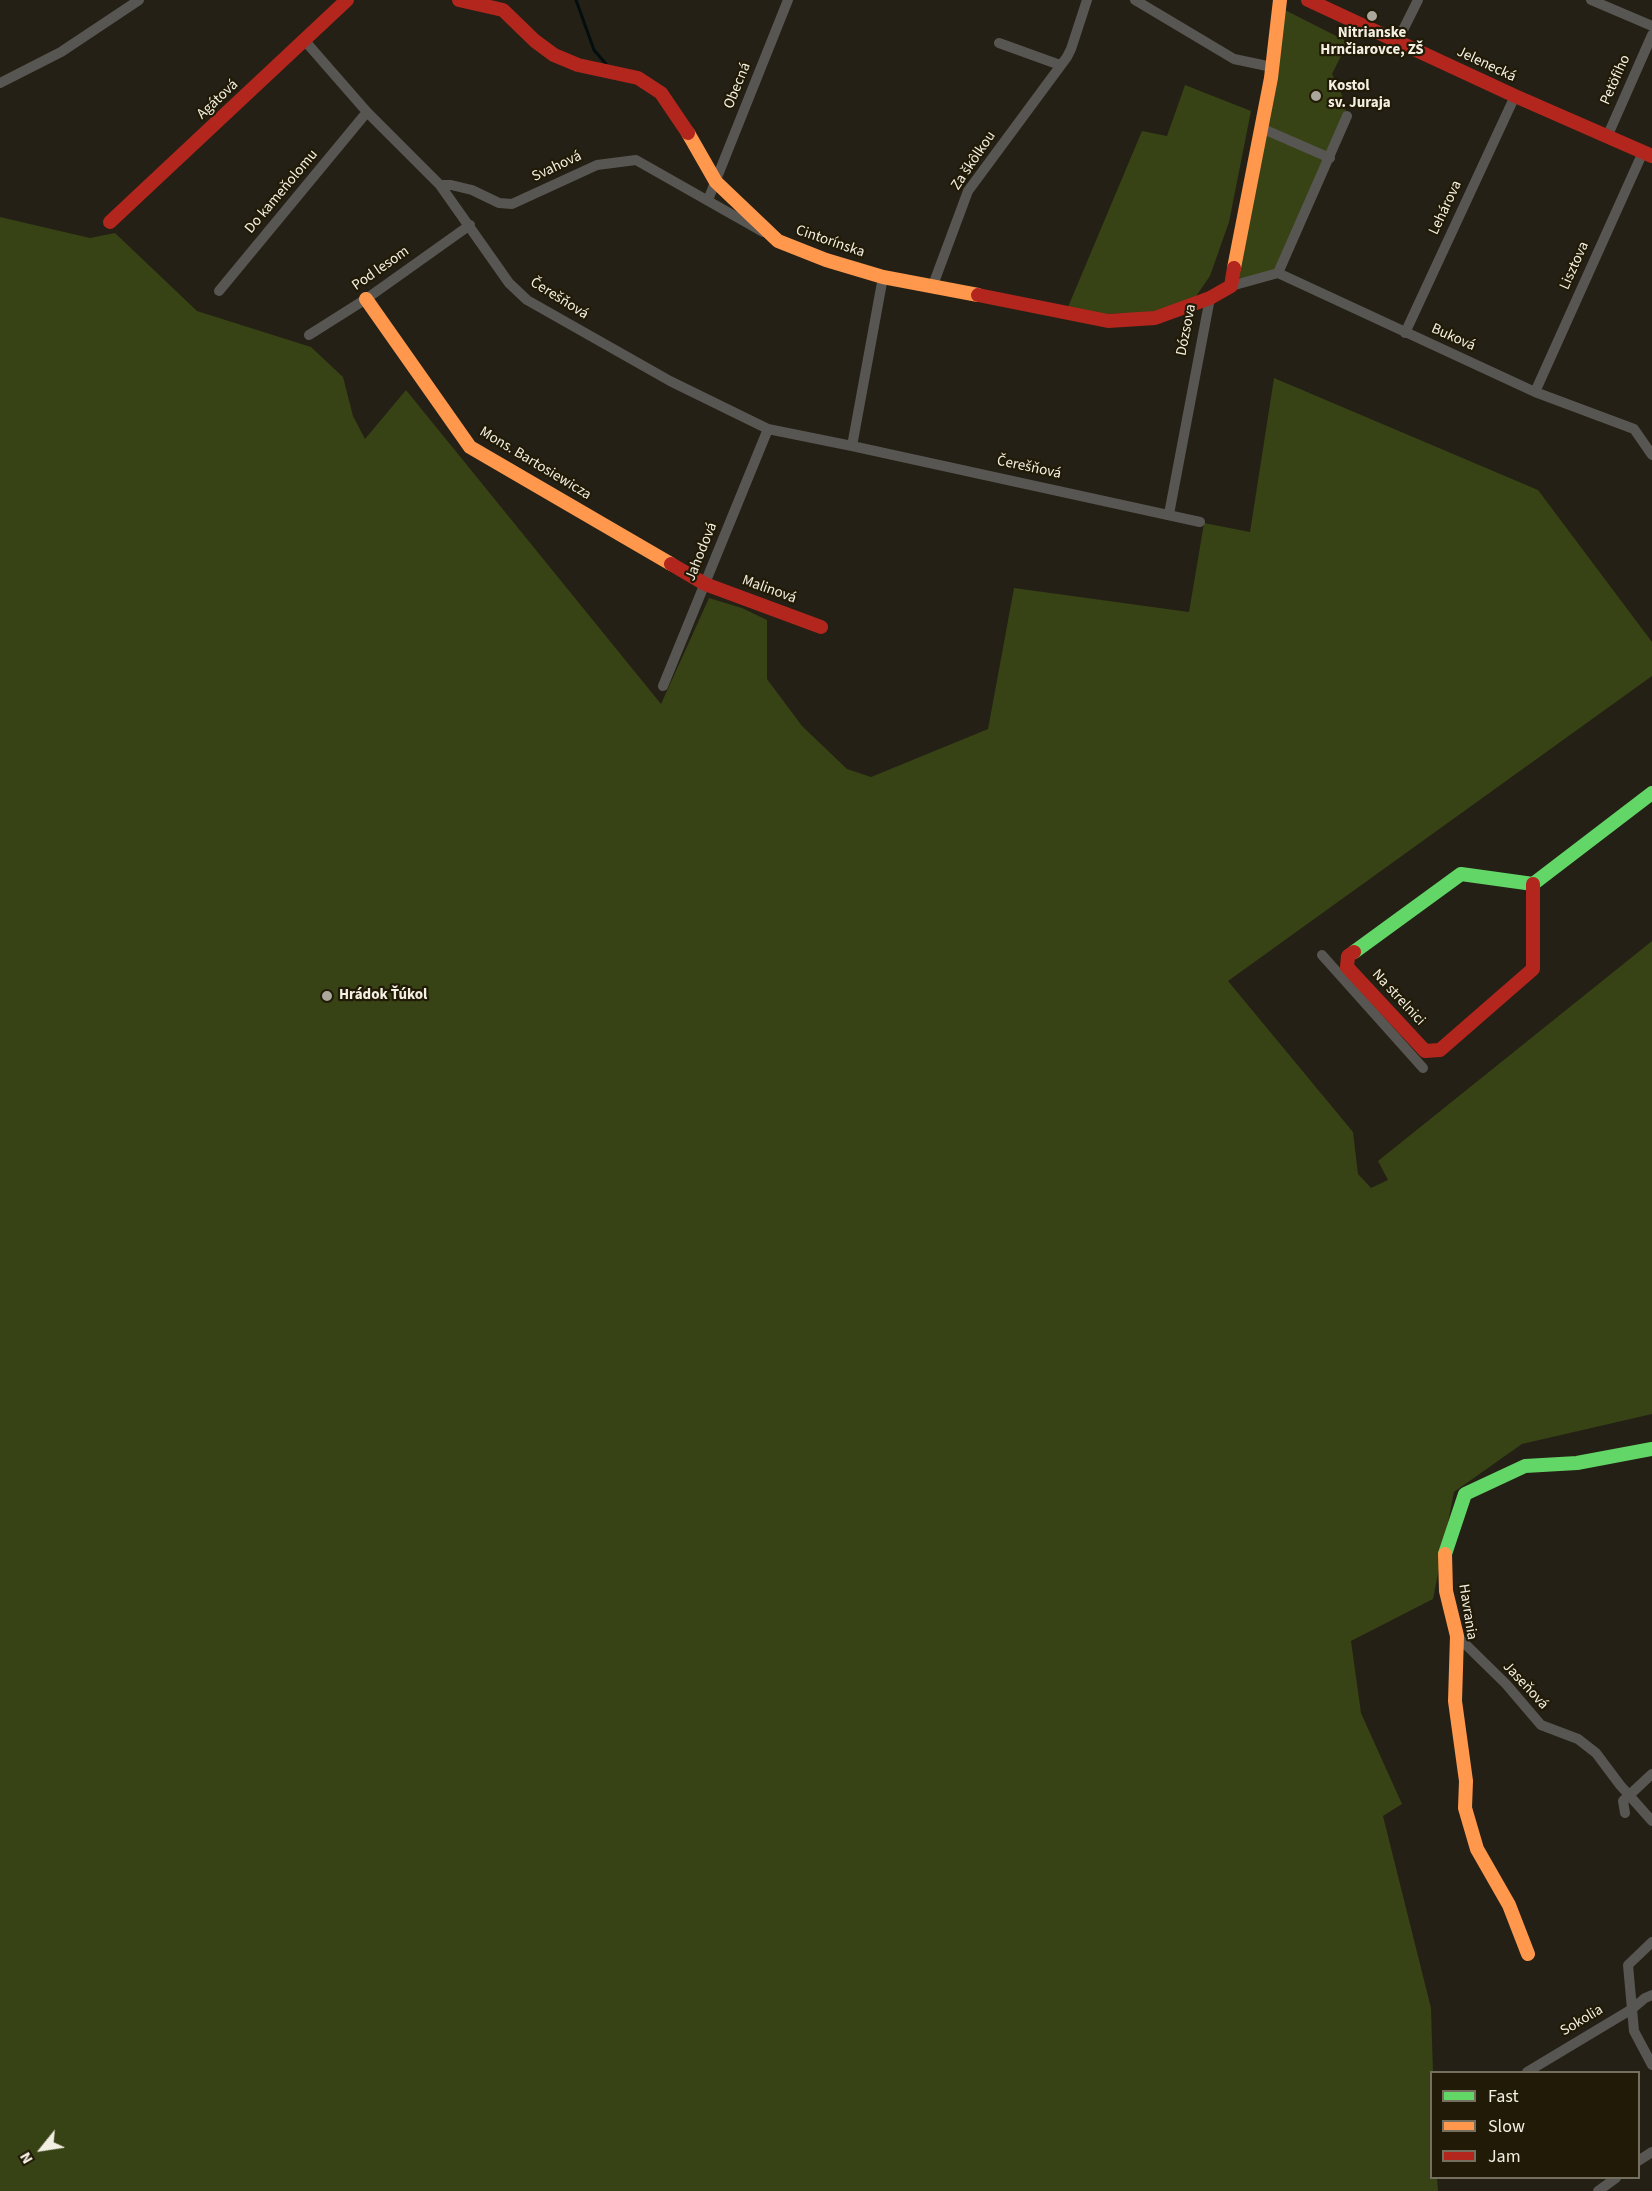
<!DOCTYPE html>
<html>
<head>
<meta charset="utf-8">
<style>
	body { margin:0 }
	#map { position:relative; width:1652px; height:2191px; overflow:hidden; background:#242015; font-family:"Source Sans 3",sans-serif }
	canvas { display:block }
	.legend { position:absolute; left:1430px; top:2071px; width:210px; height:108px; box-sizing:border-box; background:#201a06; border:2px solid #746f5e; margin:0; padding:8px 10px; list-style:none; font-size:18px; color:#f3efe2 }
	.legend li { display:flex; align-items:center; gap:12px; height:30px }
	.legend b { width:30px; border:2px solid #746f5e }
	.north { position:absolute; left:12px; top:2119px; width:60px; height:60px; -webkit-text-stroke:4px #201a06; paint-order:stroke; rotate:240deg; font-size:16px; font-weight:700; line-height:24px; text-align:center; color:#f3efe2 }
	.north::after { content:''; display:block; margin:auto; width:21px; height:27px; background:#f3efe2; clip-path:polygon(50% 0,100% 100%,50% 72%,0 100%) }
</style>
</head>
<body>
<div id="map">
<canvas width="1652" height="2191"></canvas>
<ul class="legend">
<li><b style="height:8px;background:#63d668"></b>Fast</li>
<li><b style="height:8px;background:#ff974d"></b>Slow</li>
<li><b style="height:8px;background:#b3261e"></b>Jam</li>
</ul>
<div class="north">N</div>
</div>
<script>
const c = document.querySelector('canvas').getContext('2d');
c.lineJoin = 'round';
function fill(path, color) { c.fillStyle = color; c.fill(path, 'evenodd'); }
const shape = rows => new Path2D(rows.map(r => 'M' + r).join(''));
function stroke(path, color, width, dash) { c.strokeStyle = color; c.lineWidth = width; c.lineCap = dash ? 'butt' : 'round'; c.setLineDash(dash || []); c.stroke(path); }
function drawText(font, color, halo, rows, align = 'center') {
  c.font = font + ' "Source Sans 3",sans-serif'; c.lineWidth = 4.5; c.setLineDash([]); c.textBaseline = 'middle'; c.strokeStyle = halo; c.fillStyle = color; for (const [text, x, y, turn = 0] of rows) {
    c.save(); c.translate(x, y); c.rotate((+turn || 0) * Math.PI / 180); c.textAlign = isNaN(turn) ? turn : align; if (halo) c.strokeText(text, 0, 0); c.fillText(text, 0, 0); c.restore();
  }
}
const green = shape([
	[1285,10,1348,42,1332,74,1342,95,1347,116,1282,267,1244,280,1237,277],
	[1185,85,1251,111,1229,222,1210,276,1192,302,1171,312,1104,314,1068,307,1142,131,1167,136],
	[0,217,90,238,115,233,197,311,311,347,343,377,353,416,365,439,406,390,661,704,709,598,742,608,767,620,767,679,802,726,847,769,871,777,988,729,1014,588,1189,612,1204,523,1250,532,1274,378,1538,490,1652,642,1652,676,1228,981,1353,1132,1358,1174,1371,1188,1388,1180,1378,1161,1652,941,1652,1414,1522,1444,1454,1492,1433,1599,1351,1641,1361,1713,1402,1804,1383,1816,1431,2008,1433,2072,1432,2072,1432,2178,1437,2178,1438,2191,0,2191]
]);
const stream = shape([
	[576,0,594,50,606,64]
]);
const street = shape([
	[1135,0,1234,59,1272,67],
	[1591,0,1652,26],
	[305,41,367,112,440,185,509,283,527,300,670,381,768,429,852,446,1200,522],
	[1397,42,1418,0],
	[999,43,1060,65],
	[0,83,61,52,139,0],
	[1261,128,1330,158],
	[1607,137,1652,35],
	[440,185,451,185,472,190,499,203,512,204,597,165,636,160,763,232],
	[708,200,788,0],
	[1278,273,1347,116],
	[933,285,968,191,1067,57,1071,49,1087,0],
	[1231,286,1278,273,1535,392,1634,429,1652,455],
	[219,291,367,112],
	[1405,333,1515,96],
	[309,335,366,299,470,225],
	[1535,392,1643,152],
	[852,446,883,277],
	[1169,514,1210,298],
	[663,686,768,429],
	[1322,955,1423,1068],
	[1457,1636,1506,1684,1541,1725,1578,1739,1596,1753,1620,1785,1652,1821],
	[1625,1813,1623,1801,1652,1774],
	[1652,1942,1628,1965,1634,2031,1652,2065],
	[1527,2072,1632,2009,1645,1998,1652,1995],
	[1638,2161,1652,2152],
	[1598,2191,1616,2178]
]);
const fast = shape([
	[1354,952,1461,874,1533,884,1652,793],
	[1445,1554,1465,1494,1525,1466,1577,1463,1652,1449]
]);
const slow = shape([
	[688,133,716,182,778,241,826,260,883,277,978,295],
	[1234,268,1271,78,1280,0],
	[366,299,470,447,671,564],
	[1445,1554,1446,1591,1457,1636,1455,1701,1466,1781,1465,1808,1477,1849,1509,1905,1528,1954]
]);
const jam = shape([
	[459,0,503,10,535,41,554,55,578,65,638,78,661,93,688,133],
	[1308,0,1515,96,1652,156],
	[110,222,347,0],
	[978,295,1108,321,1155,318,1210,298,1231,286,1234,268],
	[671,564,705,584,821,627],
	[1354,952,1348,956,1347,967,1425,1051,1440,1050,1533,969,1533,884]
]);
const markers = [
	[1372,16,6,"#aba79a"],
	[1316,96,6,"#aba79a"],
	[327,996,6,"#aba79a"]
];
const poiNames = [
	["Nitrianske",1372,34,"center"],
	["Hrnčiarovce, ZŠ",1372,51,"center"],
	["Kostol",1328,87],
	["sv. Juraja",1328,104],
	["Hrádok Ťúkol",339,996]
];
const streetNames = [
	["Jelenecká",1486,65,25],
	["Petöfiho",1616,80,-66],
	["Obecná",738,86,-68],
	["Agátová",218,100,-43],
	["Za škôlkou",974,161,-56],
	["Svahová",557,167,-25],
	["Do kameňolomu",282,192,-50],
	["Lehárova",1446,208,-65],
	["Cintorínska",830,242,19],
	["Lisztova",1575,266,-66],
	["Pod lesom",381,269,-35],
	["Čerešňová",559,299,32],
	["Dózsova",1187,330,-79],
	["Buková",1453,338,24],
	["Mons. Bartosiewicza",535,464,31],
	["Čerešňová",1029,468,12],
	["Jahodová",702,552,-68],
	["Malinová",769,590,20],
	["Na strelnici",1398,998,47],
	["Havrania",1467,1612,81],
	["Jaseňová",1525,1686,47],
	["Sokolia",1582,2021,-31]
];
fill(green, '#374215');
stroke(stream, '#030e0f', 3);
stroke(street, '#585652', 10);
stroke(fast, '#63d668', 14);
stroke(slow, '#ff974d', 14);
stroke(jam, '#b3261e', 14);
for (const [x, y, r, color] of markers) { const dot = new Path2D(); dot.arc(x, y, r, 0, 2 * Math.PI); c.fillStyle = color; c.fill(dot); stroke(dot, '#201a06', 2); }
drawText('bold 15px', '#f3efe2', '#201a06', poiNames, 'left');
drawText('15px', '#f3efe2', '#201a06', streetNames);
</script>
</body>
</html>
